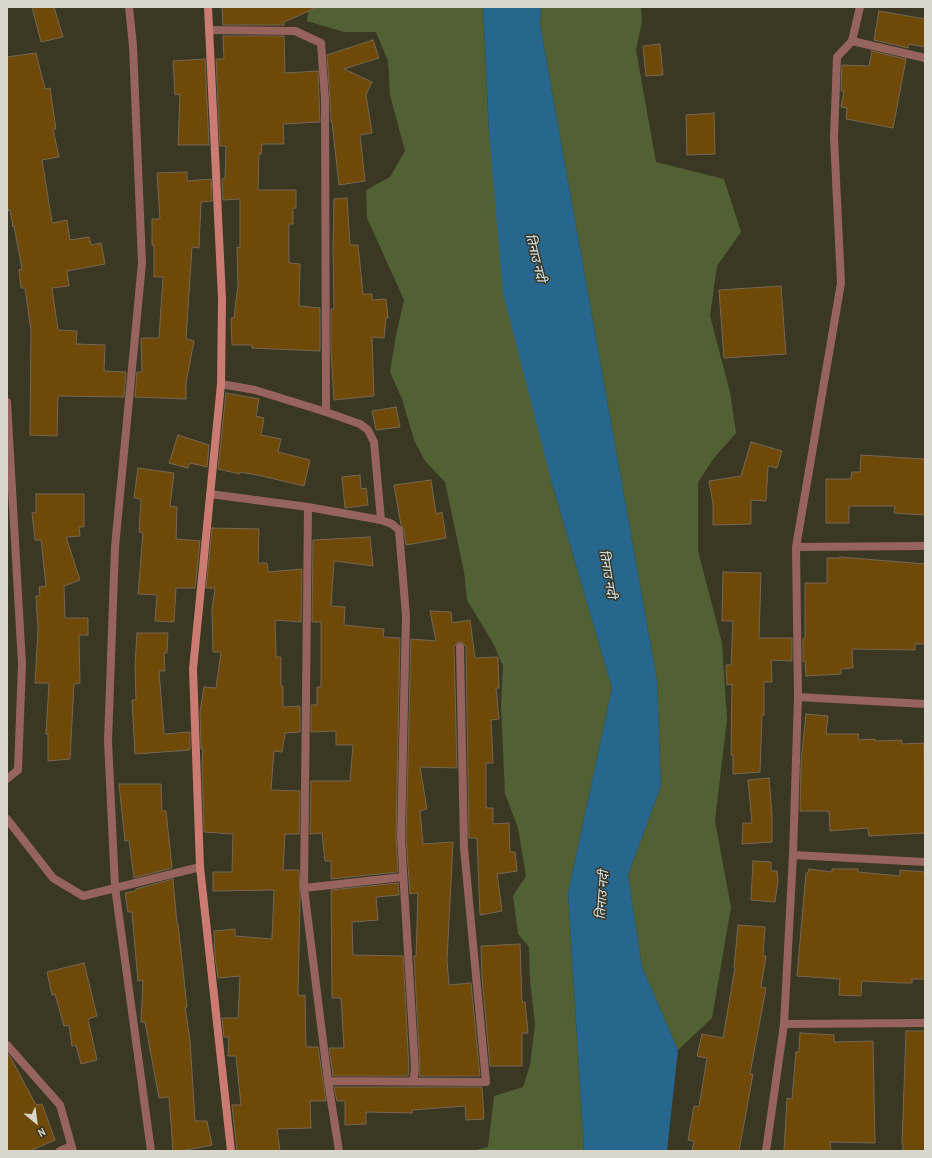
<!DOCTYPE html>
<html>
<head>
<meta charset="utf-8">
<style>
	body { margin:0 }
	#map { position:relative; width:932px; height:1158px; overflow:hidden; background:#3a3723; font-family:"Archivo Narrow",sans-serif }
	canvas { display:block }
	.frame { position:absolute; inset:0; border:8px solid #d9d7cb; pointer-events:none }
	.north { position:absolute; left:16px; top:1102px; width:40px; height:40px; -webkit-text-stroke:3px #3a3723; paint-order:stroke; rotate:151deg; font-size:11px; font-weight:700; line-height:16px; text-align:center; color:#d9d7cb }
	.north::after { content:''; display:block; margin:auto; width:14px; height:18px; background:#d9d7cb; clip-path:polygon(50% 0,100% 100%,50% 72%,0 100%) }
</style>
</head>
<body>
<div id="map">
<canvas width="932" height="1158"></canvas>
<div class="frame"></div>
<div class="north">N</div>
</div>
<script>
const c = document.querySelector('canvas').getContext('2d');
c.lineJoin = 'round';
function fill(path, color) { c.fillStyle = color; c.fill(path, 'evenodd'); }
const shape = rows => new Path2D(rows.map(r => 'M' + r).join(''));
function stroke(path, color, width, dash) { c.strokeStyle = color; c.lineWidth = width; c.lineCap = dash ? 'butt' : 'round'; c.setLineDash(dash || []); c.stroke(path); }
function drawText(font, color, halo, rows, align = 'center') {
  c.font = font + ' "Archivo Narrow","Noto Sans Devanagari",sans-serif'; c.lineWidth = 3; c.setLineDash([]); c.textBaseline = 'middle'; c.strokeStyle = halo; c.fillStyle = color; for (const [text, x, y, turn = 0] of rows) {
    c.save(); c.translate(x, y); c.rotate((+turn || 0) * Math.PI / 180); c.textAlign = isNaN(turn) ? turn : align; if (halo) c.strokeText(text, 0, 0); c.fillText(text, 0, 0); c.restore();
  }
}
const green = shape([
	[309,7,483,7,489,133,551,480,612,688,568,893,584,1151,472,1151,488,1147,494,1096,523,1087,530,1065,535,1024,530,981,529,947,518,934,513,896,526,876,518,828,505,794,501,706,503,666,493,643,467,600,464,572,445,482,425,461,414,440,402,399,390,372,396,335,404,300,367,218,366,190,390,177,405,151,390,95,388,61,376,32,344,32,307,21],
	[541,7,641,7,642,22,636,50,656,162,724,179,741,232,717,266,710,316,730,392,736,433,714,458,698,482,698,551,722,643,727,719,715,821,731,907,712,1018,678,1050,642,967,628,875,661,786,657,680,540,24]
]);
const water = shape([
	[483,7,541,7,540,24,657,680,661,786,628,875,642,967,678,1050,667,1151,584,1151,568,893,612,688,551,480,503,293,489,133]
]);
const building = shape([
	[32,7,54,7,63,37,41,42,32,7],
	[222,7,318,7,284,22,284,25,223,25,222,7],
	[879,11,925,19,925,47,909,44,908,48,874,40,879,11],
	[223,36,284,36,285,73,318,71,320,122,283,124,284,144,262,144,261,154,259,154,258,190,296,190,296,208,293,208,293,224,289,224,289,263,300,264,299,306,320,308,320,351,252,348,252,345,232,345,231,318,234,318,238,285,237,247,240,248,240,199,223,200,222,179,225,178,226,146,220,146,216,59,224,59,223,36],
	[373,40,379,58,344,69,372,82,366,95,372,133,360,135,365,181,339,185,332,122,331,122,330,99,327,55,373,40],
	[660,44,663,75,646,76,643,46,660,44],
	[872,51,906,59,893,128,846,119,847,108,841,107,844,91,841,91,842,65,869,66,872,51],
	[36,53,45,89,50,88,56,129,53,129,59,157,42,160,52,222,53,223,67,220,70,240,89,237,91,245,101,243,105,264,67,271,69,286,52,288,58,330,77,331,76,344,105,345,104,371,126,372,124,397,58,396,57,436,30,435,31,331,25,288,21,288,19,270,22,269,14,226,13,227,10,210,8,211,7,198,7,57,36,53],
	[205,59,209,145,178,145,180,94,175,95,173,61,205,59],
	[714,113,715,154,687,155,686,115,714,113],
	[187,172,187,181,211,179,212,201,201,202,199,248,192,247,186,339,194,341,186,383,186,399,135,397,137,372,142,372,141,338,159,338,163,277,154,277,154,245,152,245,152,219,160,219,157,173,187,172],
	[347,198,350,245,358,245,363,294,372,294,372,300,386,299,388,318,386,318,384,338,372,337,374,396,334,400,331,351,331,309,334,309,333,250,334,199,347,198],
	[781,286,786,354,724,358,719,290,781,286],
	[226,393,259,399,256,416,264,418,261,435,281,439,278,452,310,460,304,486,262,476,240,472,240,474,218,469,226,393],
	[396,407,400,427,376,430,372,411,396,407],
	[178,435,209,445,207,467,190,463,188,468,169,463,178,435],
	[751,442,782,451,777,468,768,466,766,501,751,500,751,524,713,525,713,504,709,481,741,476,751,442],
	[861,455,925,459,925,515,894,513,895,506,849,506,849,523,826,523,826,479,851,479,852,472,860,472,861,455],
	[138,468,174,473,170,506,177,507,176,539,200,541,195,588,176,588,174,622,155,621,157,595,138,594,143,533,139,532,141,499,134,498,138,468],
	[360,475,361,489,366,488,368,505,345,508,342,477,360,475],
	[431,480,436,514,442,512,446,538,406,545,404,530,401,525,394,485,431,480],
	[36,494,84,494,84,527,79,527,80,536,66,537,80,580,64,586,65,618,88,618,88,635,79,635,80,683,74,684,70,759,48,761,48,734,46,734,49,683,35,683,38,630,36,596,40,596,39,587,46,586,41,540,35,540,32,513,36,512,36,494],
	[212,528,259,529,258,563,267,563,268,572,302,569,301,622,275,620,276,657,281,657,281,686,283,686,283,707,300,706,300,732,285,733,282,752,274,751,271,790,300,791,299,834,285,834,283,870,299,870,300,898,298,996,305,995,306,1047,318,1047,326,1101,310,1101,311,1128,277,1129,280,1151,237,1151,232,1105,241,1105,236,1056,228,1056,229,1037,224,1037,222,1018,238,1018,240,976,218,978,215,957,214,931,235,929,235,936,272,939,274,890,213,891,213,872,232,872,233,834,204,832,202,764,203,749,201,749,200,712,204,687,216,688,221,652,213,652,212,609,215,588,206,588,212,528],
	[370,537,373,566,334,561,331,606,345,607,344,625,384,629,383,637,400,638,396,837,398,872,331,879,331,861,325,861,322,833,310,834,311,781,350,781,353,745,336,745,336,731,311,732,311,705,317,705,317,687,321,687,321,622,312,622,313,540,370,537],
	[840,557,925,564,925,644,915,644,915,650,852,649,853,668,841,669,841,674,806,676,805,661,803,661,803,639,804,639,805,635,805,583,827,583,827,558,840,558,840,557],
	[723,572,761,573,759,638,792,638,792,661,771,660,772,682,764,682,764,715,762,715,760,772,733,774,733,755,731,755,732,684,727,685,726,665,731,665,733,621,722,621,723,572],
	[430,611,451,612,452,623,470,620,475,658,498,657,499,688,496,688,499,719,491,720,493,763,486,763,486,808,493,808,493,824,509,823,510,852,515,852,517,871,497,874,502,911,480,915,477,838,469,838,466,647,462,642,457,643,454,647,457,768,420,767,427,809,420,811,423,844,453,842,447,960,449,985,471,983,480,1076,419,1076,420,1069,414,956,416,956,418,893,410,894,406,837,411,639,436,641,430,611],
	[137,633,168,633,167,653,164,653,165,671,159,671,164,734,190,732,190,750,135,754,132,700,136,700,135,665,137,633],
	[806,714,828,716,826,734,859,734,858,740,875,739,875,741,902,740,902,744,924,743,925,833,869,836,868,828,830,831,829,811,800,811,801,762,806,714],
	[769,778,772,814,772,842,742,844,743,823,752,823,748,780,769,778],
	[119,784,161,784,162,811,166,811,172,868,134,878,129,840,125,841,119,784],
	[753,861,771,862,771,871,777,871,778,881,775,902,751,900,753,861],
	[809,869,832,872,832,869,858,869,858,872,900,876,900,870,925,872,925,979,912,979,912,983,901,983,862,981,861,996,839,995,840,979,797,976,806,873,808,873,809,869],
	[173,879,177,924,178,924,187,1007,185,1007,190,1040,195,1121,207,1121,212,1145,181,1151,173,1151,169,1097,159,1098,145,1022,141,1022,143,980,138,981,132,912,128,912,125,893,135,891,136,889,173,879],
	[398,883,399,895,376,897,378,920,352,922,353,955,403,956,409,1069,408,1076,333,1076,329,1048,344,1048,341,998,332,998,331,890,398,883],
	[738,925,765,927,763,956,766,956,761,987,766,988,750,1074,753,1074,739,1151,692,1151,694,1141,688,1140,694,1106,699,1107,707,1058,697,1056,702,1034,723,1038,735,968,734,968,738,925],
	[520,944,522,1002,525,1002,528,1033,522,1033,522,1066,490,1066,482,978,481,946,520,944],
	[84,963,97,1016,88,1019,97,1060,81,1064,76,1045,72,1046,69,1025,64,1026,55,994,52,995,47,972,84,963],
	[906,1031,925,1031,925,1151,903,1151,903,1144,902,1144,906,1031],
	[800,1033,834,1035,834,1042,873,1041,875,1143,830,1142,831,1151,784,1151,787,1098,792,1099,796,1052,799,1052,800,1033],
	[7,1053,11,1058,36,1105,42,1104,55,1140,30,1151,7,1151,7,1053],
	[334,1087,482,1087,484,1119,466,1120,465,1106,412,1110,412,1113,366,1112,366,1124,345,1125,345,1101,337,1101,334,1087]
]);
const street = shape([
	[129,7,133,46,142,263,115,547,108,741,115,887,151,1151],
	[210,30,295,31,321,43,325,99,326,412],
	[852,41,925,58],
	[221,384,255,390,326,412,360,424,368,430,374,442,381,520,392,524,399,530,406,616,401,837,415,1069,413,1082],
	[7,402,22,664,18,770,7,779],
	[210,494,308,507,381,520],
	[308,507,304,888,328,1081,339,1151],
	[796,547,925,546],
	[798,697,925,704],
	[7,819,53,878,83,896,200,867],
	[793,855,925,862],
	[304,888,403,877],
	[784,1024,925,1023],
	[7,1045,60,1105,73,1151],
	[328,1081,486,1082,464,848,460,647],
	[60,1151,71,1146],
	[766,1151,784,1024,793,855,798,697,796,547,841,283,834,138,837,57,852,41,860,7]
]);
const secondary = shape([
	[208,7,222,299,221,384,193,669,200,867,231,1151]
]);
const waterNames = [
	["तिनाउ नदी",535,258,76],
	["तिनाउ नदी",607,574,80],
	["तिनाउ नदी",603,895,-86]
];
fill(green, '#516134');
fill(water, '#27668d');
fill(building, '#6f4907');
stroke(building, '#766755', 1);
stroke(street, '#96645d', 8);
stroke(secondary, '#cb7b72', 8);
drawText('italic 13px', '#d5e5f1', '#3a3723', waterNames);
</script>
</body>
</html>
